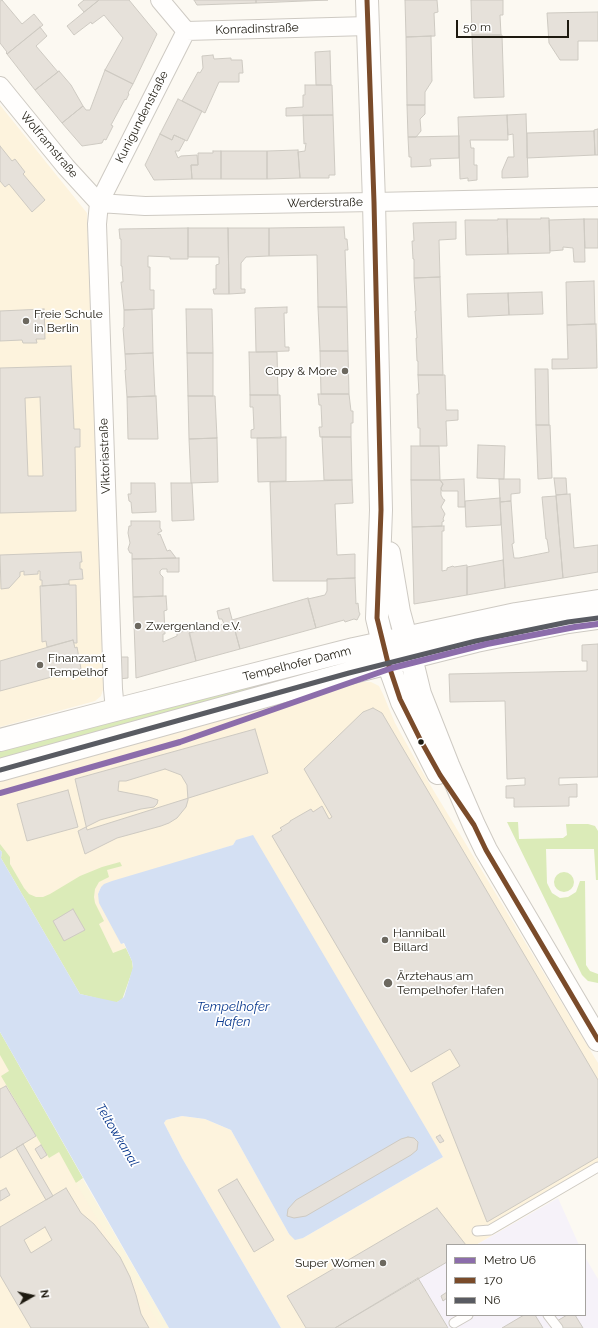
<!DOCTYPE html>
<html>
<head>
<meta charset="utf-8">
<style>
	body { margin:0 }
	#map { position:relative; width:598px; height:1328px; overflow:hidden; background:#fcf9f2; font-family:Raleway,sans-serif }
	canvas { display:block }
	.legend { position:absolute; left:446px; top:1244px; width:140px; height:72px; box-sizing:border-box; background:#fff; border:1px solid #a5a39f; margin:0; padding:5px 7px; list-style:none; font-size:12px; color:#1e1a10 }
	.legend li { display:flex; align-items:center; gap:8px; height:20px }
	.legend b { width:20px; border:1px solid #a5a39f }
	.north { position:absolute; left:12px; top:1276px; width:40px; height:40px; -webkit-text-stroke:3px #fff; paint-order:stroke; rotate:81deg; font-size:11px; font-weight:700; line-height:16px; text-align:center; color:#1e1a10 }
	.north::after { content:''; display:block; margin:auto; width:14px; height:18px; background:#1e1a10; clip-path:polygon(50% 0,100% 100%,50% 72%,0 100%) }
	.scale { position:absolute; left:456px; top:20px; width:113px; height:18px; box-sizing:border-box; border:2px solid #1e1a10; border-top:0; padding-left:5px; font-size:12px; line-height:14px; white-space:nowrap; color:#1e1a10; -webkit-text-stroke:3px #fff; paint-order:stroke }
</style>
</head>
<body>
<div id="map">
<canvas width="598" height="1328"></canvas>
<ul class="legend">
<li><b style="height:5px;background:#8c6dab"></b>Metro U6</li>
<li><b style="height:5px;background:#7a4b2a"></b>170</li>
<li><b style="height:5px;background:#595b62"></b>N6</li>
</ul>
<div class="north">N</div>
<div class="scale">50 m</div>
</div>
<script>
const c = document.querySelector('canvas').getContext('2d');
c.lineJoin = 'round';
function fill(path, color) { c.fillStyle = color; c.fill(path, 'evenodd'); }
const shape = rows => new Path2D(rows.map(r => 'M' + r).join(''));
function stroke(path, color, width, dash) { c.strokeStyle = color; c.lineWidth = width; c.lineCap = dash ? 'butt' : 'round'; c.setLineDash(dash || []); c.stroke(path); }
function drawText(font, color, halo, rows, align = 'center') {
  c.font = font + ' Raleway,sans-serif'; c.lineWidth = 3.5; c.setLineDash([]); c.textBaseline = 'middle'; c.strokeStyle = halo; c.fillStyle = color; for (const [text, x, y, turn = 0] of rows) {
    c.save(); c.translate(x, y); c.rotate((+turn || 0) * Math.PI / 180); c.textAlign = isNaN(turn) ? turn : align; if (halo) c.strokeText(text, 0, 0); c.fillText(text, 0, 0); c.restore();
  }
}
const built = shape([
	[0,105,87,213,104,687,101,696,95,701,0,727],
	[362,682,371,682,379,686,383,694,395,723,420,768,598,1063,598,1173,476,1245,447,1245,335,1328,281,1328,182,1158,164,1123,166,1120,182,1116,205,1119,231,1130,289,1234,303,1238,443,1157,236,840,233,845,101,887,98,894,121,944,123,943,126,948,80,994,1,858,2,852,0,850,0,780],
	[0,1043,168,1328,0,1328]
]);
const industrial = shape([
	[558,1198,579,1245,476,1245,483,1241],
	[585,1257,598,1279,598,1328,335,1328,447,1262,447,1315,585,1315]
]);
const green = shape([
	[349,657,350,662,280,680,261,687,0,759,0,748],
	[507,822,518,822,519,839,563,838,567,835,566,824,588,824,595,826,598,831,598,880,596,880,594,849,546,849,547,883,552,893,560,898,568,897,576,892,580,881,585,881,586,965,590,971,598,974,598,983,588,981,582,975],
	[0,844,10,857,10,864,24,888,29,894,36,897,43,897,50,894,80,876,102,867,120,862,122,866,107,870,109,877,99,882,95,889,94,897,95,903,104,921,99,924,113,953,126,948,132,961,133,969,122,1000,117,1002,112,1002,80,994,1,858,2,852,0,850],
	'554 882a10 10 0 1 1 20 0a10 10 0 1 1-20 0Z',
	[0,1032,83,1178,76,1183,59,1152,49,1158,1,1076,9,1071,0,1055]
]);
const sand = shape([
	[83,1179,169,1328,161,1328,76,1183]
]);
const water = shape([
	[253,835,443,1157,303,1238,295,1240,289,1234,231,1130,205,1119,182,1116,166,1120,164,1123,182,1158,281,1328,169,1328,0,1032,0,850,2,852,1,858,80,994,117,1002,124,997,133,967,132,961,124,943,121,944,99,903,98,894,101,887,104,884,112,881,233,845,236,840]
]);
const building = shape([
	[2,0,22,24,34,14,43,25,7,54,6,53,7,52,0,43,0,1,2,0],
	[84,0,99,0,84,12,78,5,84,0],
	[99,0,129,0,157,34,133,84,105,70,123,38,104,15,92,24,91,22,74,35,67,26,99,0],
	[194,0,256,0,256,3,197,5,194,0],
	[256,0,328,0,256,3,256,0],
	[405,0,437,0,438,12,434,13,435,36,406,37,405,0],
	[471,0,503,0,503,15,500,15,501,35,472,35,471,0],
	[598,12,598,41,578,41,578,60,560,60,549,43,547,13,598,12],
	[40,27,47,36,36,46,58,72,35,90,7,54,40,27],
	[472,35,502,35,504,97,474,98,472,35],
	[431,36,432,81,425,92,425,105,407,105,406,37,431,36],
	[330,51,331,85,316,85,315,52,330,51],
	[213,55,214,59,231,58,231,60,242,60,243,73,239,73,239,82,219,82,205,113,182,101,198,72,200,73,203,68,202,56,213,55],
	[105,70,133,84,128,93,129,94,126,100,125,99,111,125,113,126,106,140,104,139,102,143,82,146,62,123,83,106,86,110,90,110,105,70],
	[59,71,71,85,83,106,62,123,35,90,59,71],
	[305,85,332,85,333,115,286,116,286,108,303,107,303,95,305,95,305,85],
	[178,99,202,111,187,141,174,135,172,140,160,134,178,99],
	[407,105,425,105,425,114,420,119,421,131,416,137,408,137,407,105],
	[526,114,528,177,502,178,502,171,508,157,514,157,513,134,508,135,507,115,526,114],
	[303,115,333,115,335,175,329,175,329,178,300,178,298,152,305,151,306,143,304,144,303,115],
	[507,115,508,140,470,140,471,148,474,148,474,165,477,165,477,180,468,181,468,178,460,179,458,117,507,115],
	[598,129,598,155,595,155,594,130,598,129],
	[594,131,595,155,527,158,527,133,594,131],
	[160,134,172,140,174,135,185,140,179,151,175,151,178,158,181,156,197,155,198,165,191,165,192,179,154,180,145,165,160,134],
	[459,136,459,158,430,159,431,166,411,167,411,157,409,157,408,137,459,136],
	[0,146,12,161,15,159,25,172,23,174,45,200,32,212,9,184,5,187,0,181,0,146],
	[298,150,300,178,267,179,267,151,298,150],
	[213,151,221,151,221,179,192,179,191,165,198,165,198,153,213,153,213,151],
	[221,151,267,151,267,179,221,179,221,151],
	[541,218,549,218,550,253,508,254,507,219,541,219,541,218],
	[498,219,507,219,508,254,466,255,465,220,498,220,498,219],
	[584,219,598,219,598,248,585,248,584,219],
	[584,219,585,262,574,262,573,248,563,247,563,250,550,251,549,220,584,219],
	[456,222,456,239,439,240,440,277,414,278,414,259,413,259,412,241,414,241,413,223,456,222],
	[344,227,345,239,347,239,348,250,345,250,347,307,318,307,317,255,269,256,269,228,344,227],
	[188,228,188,259,170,259,170,257,148,256,148,267,150,267,150,290,154,290,154,309,124,310,121,282,123,282,122,266,121,266,121,239,120,239,119,229,188,228],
	[188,228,228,228,229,294,214,294,213,289,216,289,216,265,219,264,219,257,188,257,188,228],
	[228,228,269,228,269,256,246,257,241,263,241,289,245,289,245,293,229,294,228,228],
	[440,277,443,375,418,375,418,361,417,361,416,338,417,338,415,311,416,311,414,278,440,277],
	[594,281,595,324,567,325,566,282,594,281],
	[542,292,543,314,509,315,508,293,542,292],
	[508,293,509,315,468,317,467,294,508,293],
	[287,307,287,313,284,313,285,347,289,347,289,351,256,352,255,308,287,307],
	[318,307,347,307,348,351,320,351,318,307],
	[44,309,45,339,36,339,37,343,23,343,22,340,0,341,0,311,44,309],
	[152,309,153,353,125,354,123,328,124,327,124,310,152,309],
	[186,309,212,309,213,353,187,353,186,309],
	[596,324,597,368,552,369,552,359,568,359,567,325,596,324],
	[320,351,348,351,349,394,321,394,320,351],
	[249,352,277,352,278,395,250,395,249,352],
	[153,353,155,396,127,397,125,370,126,370,125,354,153,353],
	[187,353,213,353,213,396,188,396,187,353],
	[71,366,74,429,80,429,80,447,75,447,76,511,0,513,0,368,71,366],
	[40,397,43,476,28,476,25,398,40,397],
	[535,369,548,369,549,425,536,425,535,369],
	[418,375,445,375,446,410,458,410,458,420,446,421,447,446,420,446,420,428,418,428,417,394,419,394,418,375],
	[318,394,349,394,351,411,353,411,353,423,351,423,351,437,320,437,319,427,322,427,321,405,319,405,318,394],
	[250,395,280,395,281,438,251,438,251,430,254,429,253,407,250,407,250,395],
	[156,396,158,439,128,439,127,397,156,396],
	[188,396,215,396,217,438,189,439,188,396],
	[536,425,550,425,552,478,538,479,536,425],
	[286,437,286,481,258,482,257,438,286,437],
	[322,437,351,437,352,480,324,480,322,437],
	[217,438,218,482,191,483,189,439,217,438],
	[478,445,505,446,504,479,477,478,478,445],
	[411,446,439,446,440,480,411,480,411,446],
	[554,478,566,478,567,494,556,495,554,478],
	[464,479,465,507,458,507,458,491,442,491,441,488,443,484,440,480,464,479],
	[499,479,520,479,520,493,511,494,511,501,500,502,499,479],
	[352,480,353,503,335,504,337,555,355,554,355,578,327,579,327,581,273,581,270,482,352,480],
	[411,480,440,480,443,484,441,488,441,495,443,499,445,500,441,507,445,514,444,516,443,519,444,521,442,522,442,526,412,527,411,480],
	[131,483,155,483,156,512,132,513,131,502,129,501,128,494,131,494,131,483],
	[171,483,192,483,194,520,172,521,171,483],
	[570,494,574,548,598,545,598,572,563,578,556,495,570,494],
	[556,496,563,578,505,588,500,502,511,501,514,543,512,544,514,558,519,558,549,552,547,539,546,539,542,497,556,496],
	[500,498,501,525,466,527,465,501,500,498],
	[131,521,160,521,160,528,162,531,158,533,158,535,160,534,167,551,170,550,176,558,132,559,132,553,130,553,128,549,130,543,128,533,129,526,131,526,131,521],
	[444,526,444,531,442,531,442,571,447,570,447,568,453,566,454,567,467,565,467,595,414,604,412,527,444,526],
	[81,552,82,562,80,562,80,569,82,569,83,579,69,580,69,584,42,586,42,580,40,580,40,571,38,571,38,574,24,575,24,571,20,572,20,576,9,588,1,589,0,555,81,552],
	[179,558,179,572,167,572,167,569,162,569,160,571,160,574,163,577,163,596,133,597,132,559,179,558],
	[503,560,505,588,467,595,467,567,503,560],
	[355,578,356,604,358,603,359,612,360,614,357,620,354,619,345,622,344,620,316,628,308,599,325,595,327,591,327,579,355,578],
	[69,584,69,585,76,585,77,643,74,643,73,640,47,647,46,641,42,642,40,586,69,584],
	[166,596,167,610,164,611,165,634,163,634,163,642,177,636,177,633,189,630,196,661,136,678,133,597,166,596],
	[308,598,316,628,240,649,232,620,308,598],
	[229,608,240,649,196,661,189,633,224,624,222,619,219,619,217,611,229,608],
	[73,640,75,648,77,647,81,669,0,691,0,661,73,640],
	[598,644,598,777,559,778,559,785,577,784,577,797,569,797,569,806,514,807,514,798,506,798,506,786,525,785,525,778,507,779,505,701,450,702,449,674,587,671,587,661,582,661,582,645,598,644],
	[118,657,128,657,128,678,119,679,118,657],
	[373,708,382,713,598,1080,598,1157,487,1222,432,1083,460,1066,450,1049,411,1072,272,836,282,830,280,828,290,822,290,821,311,809,313,812,322,806,329,819,332,817,304,769,363,712,373,708],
	[255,729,268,773,87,830,75,779,255,729],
	[165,769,181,775,187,785,188,800,186,807,177,818,169,823,161,826,117,838,85,854,78,831,100,820,141,809,154,807,157,804,158,800,149,797,118,791,119,781,126,781,165,769],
	[68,790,78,827,27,841,17,804,68,790],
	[73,909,85,930,64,941,53,921,73,909],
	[6,1086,36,1136,0,1158,0,1089,6,1086],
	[440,1135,444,1141,440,1143,436,1137,440,1135],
	[408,1137,414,1138,418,1142,417,1150,411,1155,306,1216,294,1218,287,1216,288,1209,296,1200,401,1139,408,1137],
	[23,1144,53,1196,46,1200,16,1148,23,1144],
	[41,1145,47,1155,41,1159,35,1149,41,1145],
	[237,1179,274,1240,254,1252,218,1190,237,1179],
	[6,1188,10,1195,0,1201,0,1191,6,1188],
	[66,1188,81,1213,94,1224,120,1257,130,1277,136,1295,141,1314,149,1328,31,1328,24,1316,0,1275,0,1227,66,1188],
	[45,1227,52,1240,31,1253,24,1240,45,1227],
	[437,1208,466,1245,447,1245,447,1262,335,1328,306,1328,287,1296,437,1208],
	[418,1278,448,1328,335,1328,418,1278],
	[447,1292,447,1298,443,1301,441,1296,447,1292],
	[524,1315,535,1315,543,1328,502,1328,524,1315],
	[567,1315,575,1315,583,1328,561,1328,557,1321,567,1315]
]);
const service = shape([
	[477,1231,490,1230,598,1167],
	[548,1315,558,1328],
	[454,1323,468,1315]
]);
const minor = shape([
	[160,0,186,31],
	[186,31,368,26],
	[0,86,66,167,99,203],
	[99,203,145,206,374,202,598,197],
	[115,710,113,689,97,224,99,203,186,31]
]);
const tertiary = shape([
	[411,657,420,694,448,765,474,825,486,850,598,1040],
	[388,663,402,702,438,773]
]);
const secondary = shape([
	[367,0,374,202,381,510,377,618,387,660],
	[389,553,399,612,411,656]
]);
const primary = shape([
	[0,740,115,710,354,649,516,614,598,601],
	[0,770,349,673,476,641,568,622,598,618]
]);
const bus1 = shape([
	[367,0,374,202,381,510,377,618,388,663,400,699,421,741,440,775,474,825,486,850,598,1040]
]);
const bus2 = shape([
	[0,770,349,673,476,641,568,622,598,618]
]);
const metro1 = shape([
	[0,793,180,742,392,668,487,644,575,627,598,624]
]);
const markers = [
	[26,321,4,"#6c685f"],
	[345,371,4,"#6c685f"],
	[138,626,4,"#6c685f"],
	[40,665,4,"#6c685f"],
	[421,742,3.5,"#1e1a10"],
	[385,940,4,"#6c685f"],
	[388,983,5,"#6c685f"],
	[383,1263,4,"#6c685f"]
];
const streetNames = [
	["Konradinstraße",257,29,-2],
	["Kunigundenstraße",142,117,-63],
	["Wolframstraße",49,145,50],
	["Werderstraße",325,203,-1],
	["Viktoriastraße",105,456,-92],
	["Tempelhofer Damm",297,664,-14]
];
const poiNames = [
	["Freie Schule",34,314],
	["in Berlin",34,328],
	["Copy & More",337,371,"right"],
	["Zwergenland e.V.",146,626],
	["Finanzamt",48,658],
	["Tempelhof",48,672],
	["Hanniball",393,933],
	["Billard",393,947],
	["Ärztehaus am",397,976],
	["Tempelhofer Hafen",397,990],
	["Super Women",375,1263,"right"]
];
const waterNames = [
	["Tempelhofer",233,1007],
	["Hafen",233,1022],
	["Teltowkanal",117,1135,59]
];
fill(built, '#fdf3dd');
fill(industrial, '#f6f2f9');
fill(green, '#dbebb8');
fill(sand, '#fbf5dd');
fill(water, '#d4e0f3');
fill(building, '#e6e1da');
stroke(building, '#cecac2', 1);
stroke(service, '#cecac3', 11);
stroke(minor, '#cecac3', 20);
stroke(tertiary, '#cecac3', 24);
stroke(secondary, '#cecac3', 24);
stroke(primary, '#cecac3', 24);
stroke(service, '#fffefd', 9);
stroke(minor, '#fffefd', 18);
stroke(tertiary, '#fffefd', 22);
stroke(secondary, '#fffefd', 22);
stroke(primary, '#fffefd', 22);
stroke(bus1, '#7a4b2a', 5);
stroke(bus2, '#595b62', 5);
stroke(metro1, '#8c6dab', 6);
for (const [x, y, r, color] of markers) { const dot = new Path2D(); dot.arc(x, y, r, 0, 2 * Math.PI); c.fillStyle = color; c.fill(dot); stroke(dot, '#fff', 1.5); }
drawText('12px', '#1e1a10', '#fff', streetNames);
drawText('12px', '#1e1a10', '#fff', poiNames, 'left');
drawText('italic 13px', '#0b3a8e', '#fff', waterNames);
</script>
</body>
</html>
